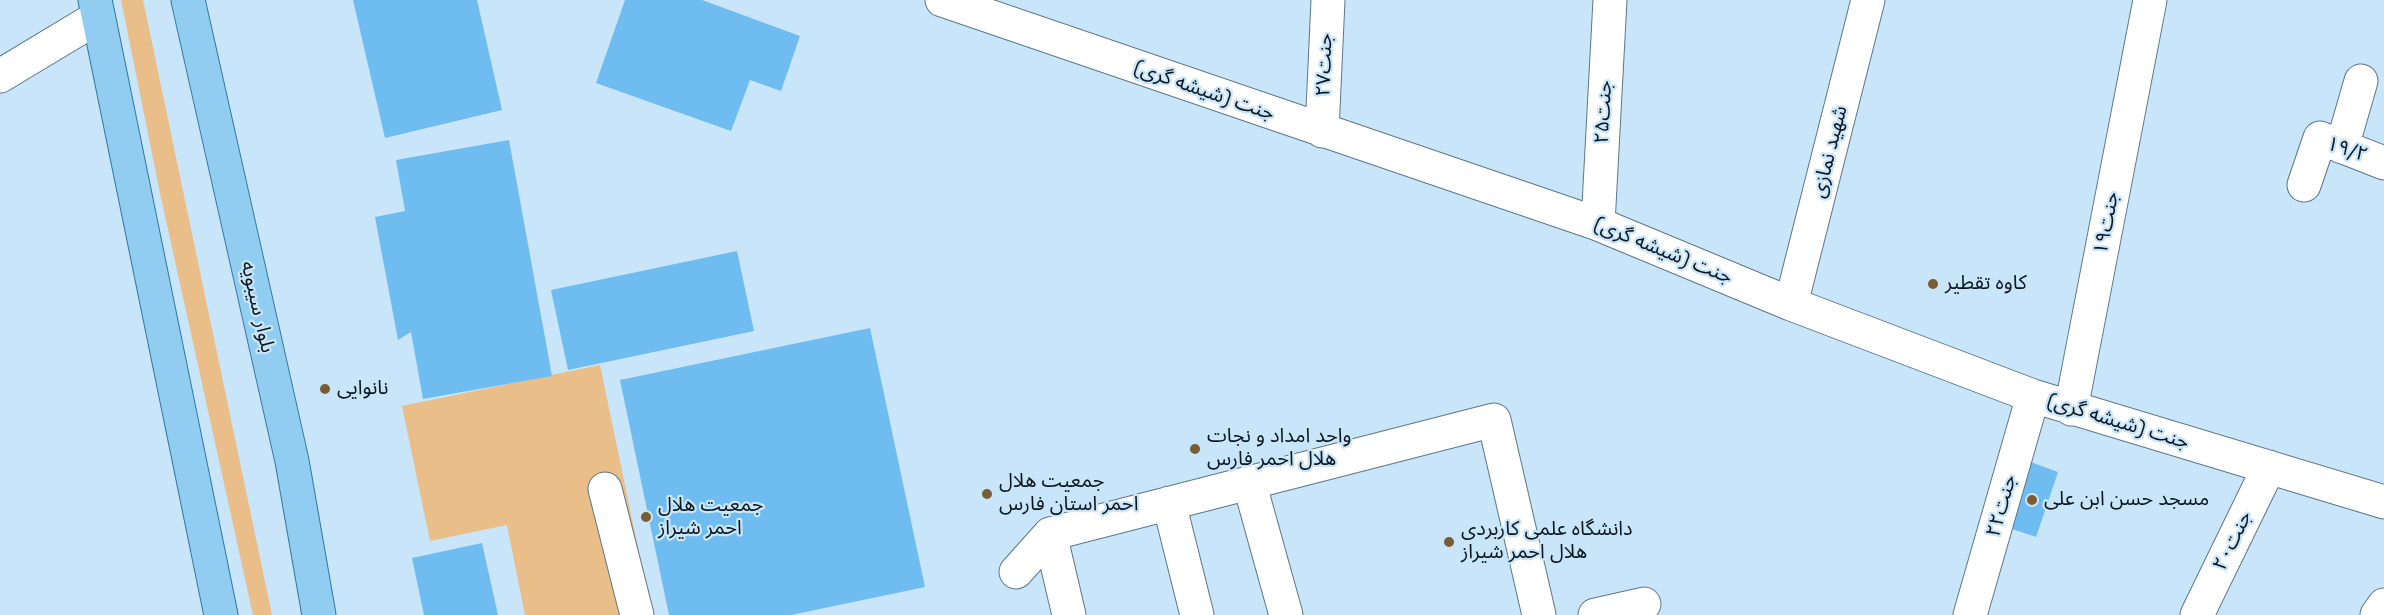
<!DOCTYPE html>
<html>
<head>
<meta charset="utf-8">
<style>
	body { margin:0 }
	canvas { display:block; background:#c8e5f9 }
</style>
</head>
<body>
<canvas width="2384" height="615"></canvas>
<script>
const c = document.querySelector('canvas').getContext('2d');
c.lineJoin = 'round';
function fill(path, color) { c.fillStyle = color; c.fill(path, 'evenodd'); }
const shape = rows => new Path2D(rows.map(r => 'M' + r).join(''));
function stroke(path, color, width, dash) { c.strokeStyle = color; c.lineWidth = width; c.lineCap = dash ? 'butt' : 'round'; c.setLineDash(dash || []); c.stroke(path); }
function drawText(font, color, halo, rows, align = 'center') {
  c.font = font + ' "Space Grotesk","Noto Sans Arabic",sans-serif'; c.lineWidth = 4.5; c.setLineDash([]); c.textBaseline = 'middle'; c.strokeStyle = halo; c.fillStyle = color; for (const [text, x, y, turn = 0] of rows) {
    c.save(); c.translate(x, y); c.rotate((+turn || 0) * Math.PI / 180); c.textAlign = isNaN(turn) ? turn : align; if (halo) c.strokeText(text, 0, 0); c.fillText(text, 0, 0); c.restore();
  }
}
const green = shape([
	[121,0,143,0,272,615,253,615,160,193],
	[600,365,652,615,525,615,507,525,430,541,402,406]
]);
const building = shape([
	[353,0,477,0,502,110,385,138],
	[625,0,702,0,800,36,781,91,750,80,731,131,596,83],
	[509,140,552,376,423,399,411,332,398,340,375,217,405,211,396,160],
	[737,251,754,331,568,370,551,290],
	[870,328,925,587,791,615,669,615,620,380],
	[2028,461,2058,472,2036,537,2006,527],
	[482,543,498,615,424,615,412,558]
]);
const minor = shape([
	[942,0,1598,224,1791,304,2033,396,2384,502],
	[0,76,98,17],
	[1322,131,1328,0],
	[2342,147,2361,81],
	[2304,185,2320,138,2384,163],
	[1598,224,1610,0],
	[1791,304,1868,0],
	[2071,409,2150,0],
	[1249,482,1286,615],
	[605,489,637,615],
	[1169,503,1197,615],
	[1050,534,1069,615],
	[1016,572,1050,534,1494,420,1539,615],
	[1595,615,1644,604],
	[1970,615,2033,396],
	[2197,615,2269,467],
	[2377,615,2384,605]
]);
const major = shape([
	[95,0,221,615],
	[188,0,292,461,319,615]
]);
const markers = [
	[1933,284,6,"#7b5b31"],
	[325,389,6,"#7b5b31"],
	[1195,449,6,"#7b5b31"],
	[987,494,6,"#7b5b31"],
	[2032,500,6,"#7b5b31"],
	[646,517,6,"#7b5b31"],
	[1449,542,6,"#7b5b31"]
];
const streetNames = [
	["جنت۲۷",1325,65,-88],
	["جنت (شیشه گری)",1204,91,19],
	["جنت۲۵",1604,112,-87],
	["۱۹/۲",2347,150,18],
	["شهید نمازی",1830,152,-76],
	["جنت۱۹",2107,223,-79],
	["جنت (شیشه گری)",1663,251,22],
	["بلوار سیبویه",257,307,77],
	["جنت (شیشه گری)",2118,422,17],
	["جنت۲۲",2002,506,-74],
	["جنت۲۰",2233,541,-64]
];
const poiNames = [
	["کاوه تقطیر",1945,284],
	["نانوایی",337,389],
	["واحد امداد و نجات",1207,437],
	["هلال احمر فارس",1207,460],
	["جمعیت هلال",999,482],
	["احمر استان فارس",999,505],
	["مسجد حسن ابن علی",2044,500],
	["جمعیت هلال",658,506],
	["احمر شیراز",658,529],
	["دانشگاه علمی کاربردی",1461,530],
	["هلال احمر شیراز",1461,553]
];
fill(green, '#e9be88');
fill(building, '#6fbcf0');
stroke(minor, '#5d778a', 35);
stroke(major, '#3276a1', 35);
stroke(minor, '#fff', 33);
stroke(major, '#91ccf1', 33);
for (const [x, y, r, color] of markers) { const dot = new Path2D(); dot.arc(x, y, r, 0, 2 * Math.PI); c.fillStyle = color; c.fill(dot); stroke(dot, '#c8e5f9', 2); }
drawText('20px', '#0c161e', '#c8e5f9', streetNames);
drawText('20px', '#0c161e', '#c8e5f9', poiNames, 'left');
</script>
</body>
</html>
